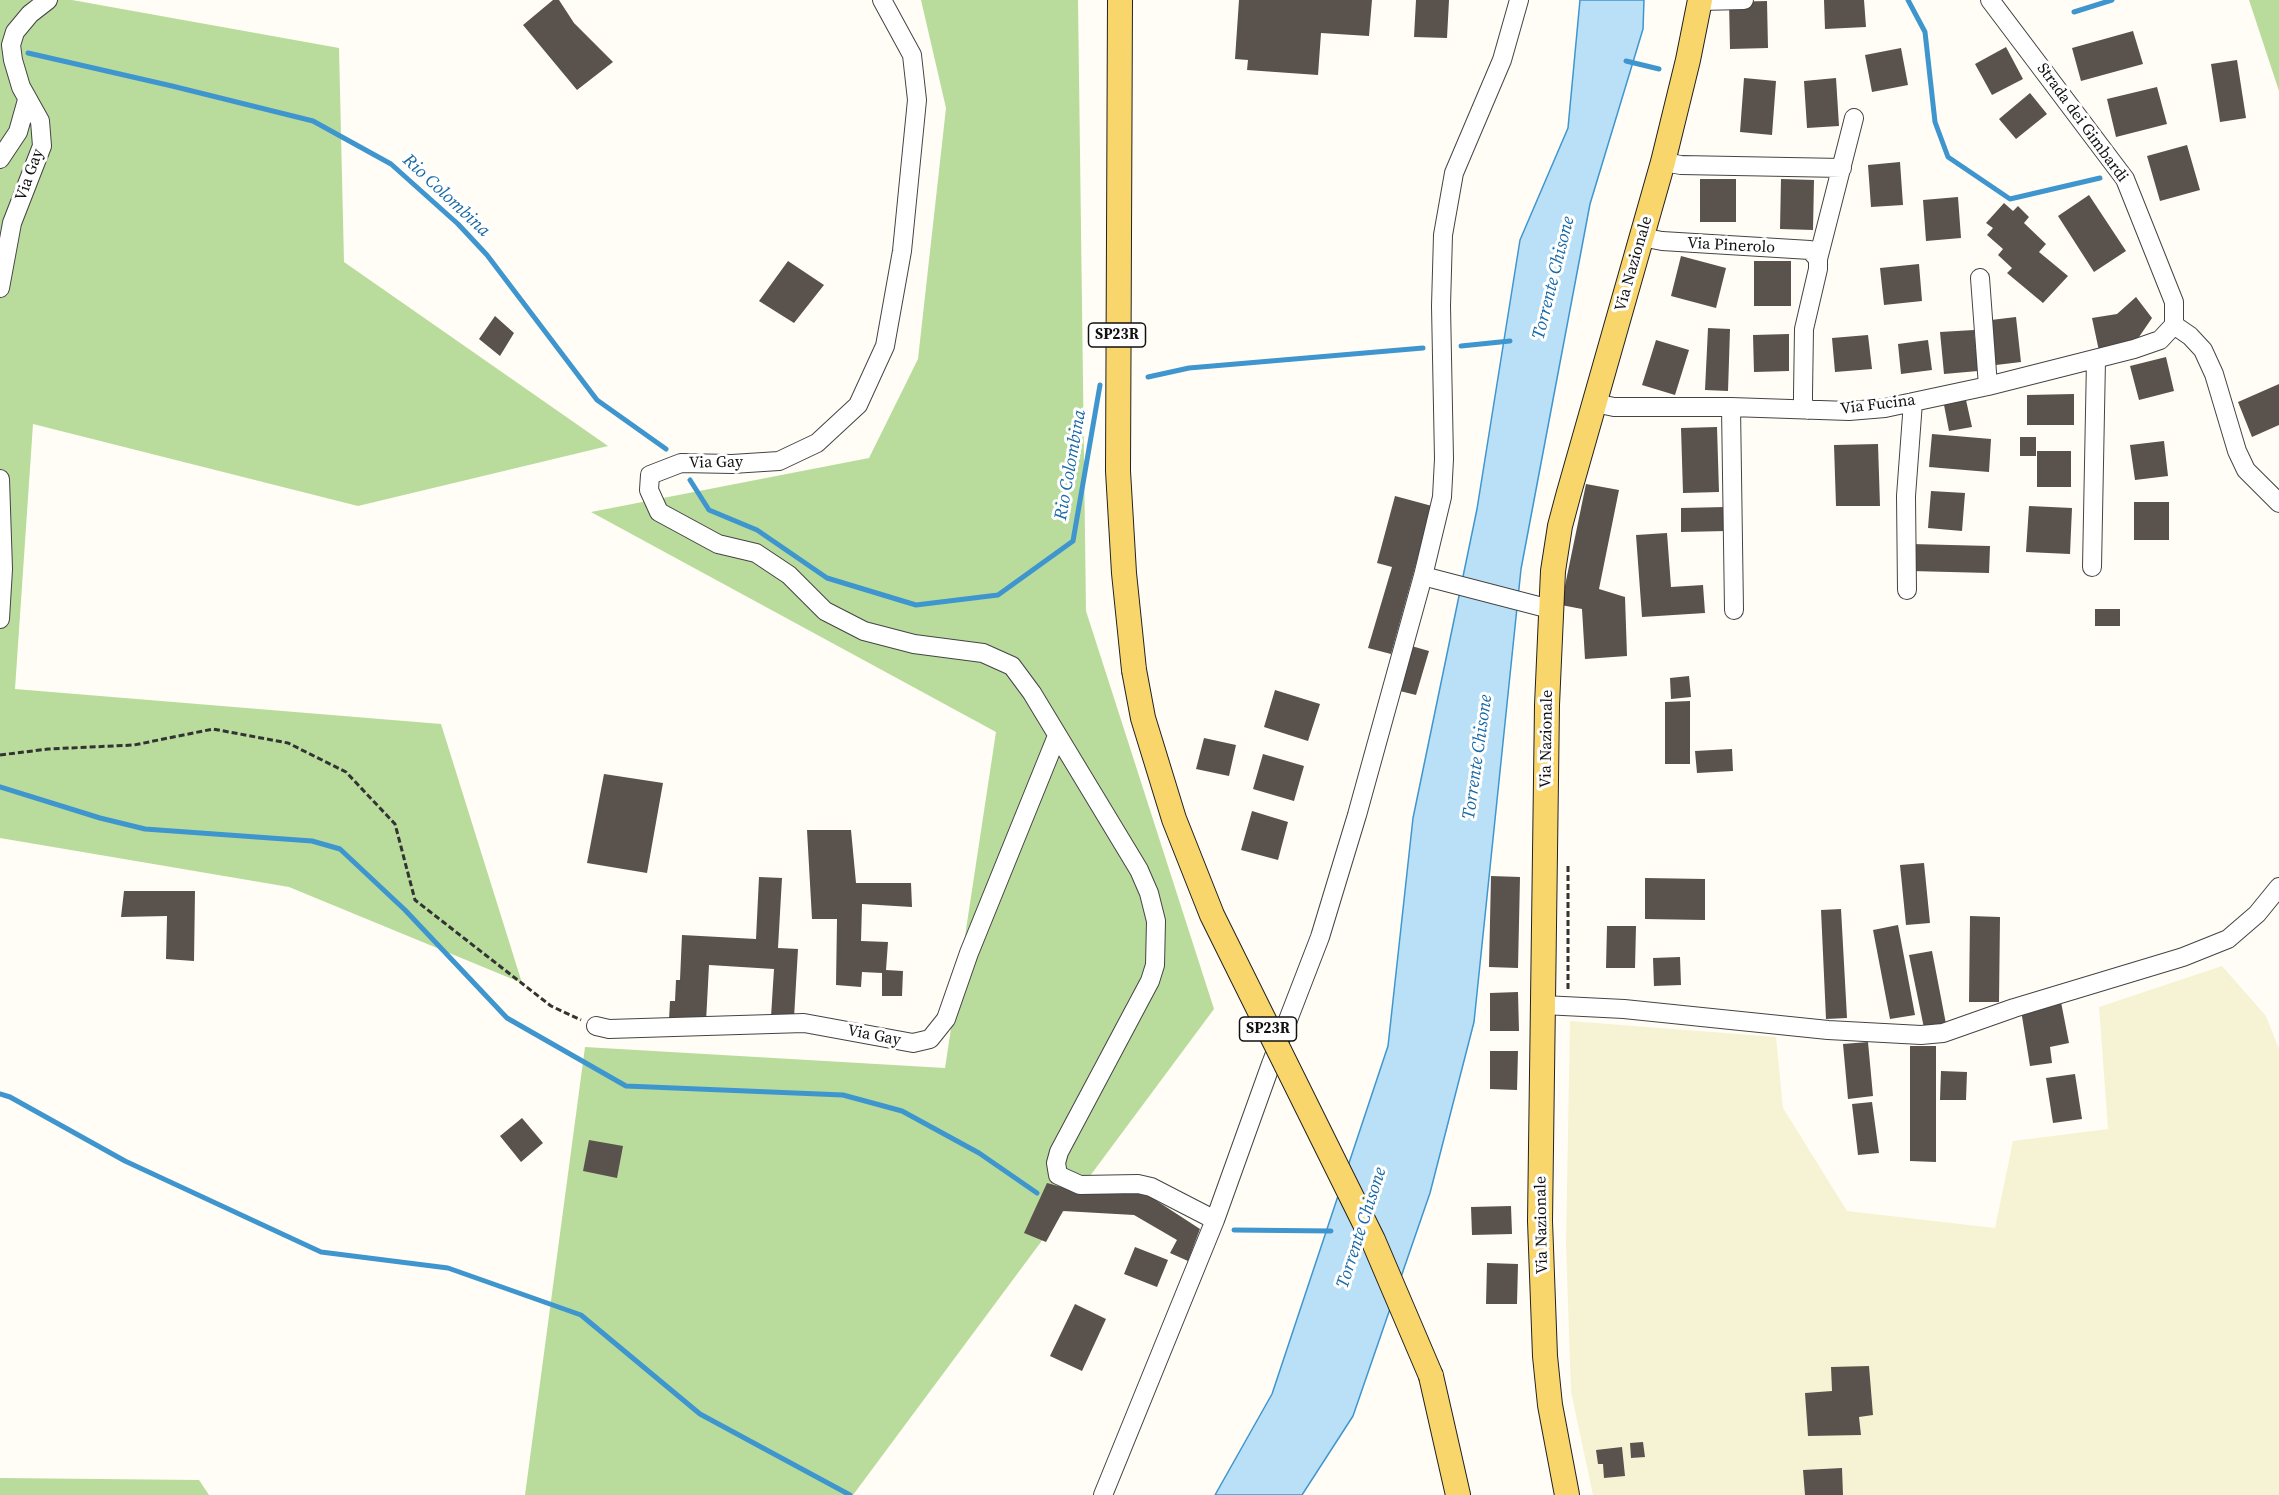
<!DOCTYPE html>
<html>
<head>
<meta charset="utf-8">
<style>
	body { margin:0 }
	canvas { display:block; background:#fffdf5 }
</style>
</head>
<body>
<canvas width="2279" height="1495"></canvas>
<script>
const c = document.querySelector('canvas').getContext('2d');
c.lineJoin = 'round';
function fill(path, color) { c.fillStyle = color; c.fill(path, 'evenodd'); }
const shape = rows => new Path2D(rows.map(r => 'M' + r).join(''));
function stroke(path, color, width, dash) { c.strokeStyle = color; c.lineWidth = width; c.lineCap = dash ? 'butt' : 'round'; c.setLineDash(dash || []); c.stroke(path); }
function drawText(font, color, halo, rows, align = 'center') {
  c.font = font + ' "Source Serif 4",serif'; c.lineWidth = 6; c.setLineDash([]); c.textBaseline = 'middle'; c.strokeStyle = halo; c.fillStyle = color; for (const [text, x, y, turn = 0] of rows) {
    c.save(); c.translate(x, y); c.rotate((+turn || 0) * Math.PI / 180); c.textAlign = isNaN(turn) ? turn : align; if (halo) c.strokeText(text, 0, 0); c.fillText(text, 0, 0); c.restore();
  }
}
const farmland = shape([
	[2222,966,2266,1016,2279,1049,2279,1495,1593,1495,1571,1392,1566,1245,1570,1021,1776,1037,1783,1108,1847,1211,1995,1228,2013,1141,2108,1129,2099,1007]
]);
const forest = shape([
	[0,0,72,0,339,48,344,262,608,446,358,506,33,424,15,689,441,724,522,983,289,887,0,838],
	[921,0,1078,0,1086,611,1214,1009,853,1495,525,1495,585,1047,945,1068,996,732,591,512,869,458,918,359,946,108],
	[2249,0,2279,0,2279,91],
	[0,1478,199,1480,209,1495,0,1495]
]);
const water = shape([
	[1580,0,1644,0,1643,29,1590,204,1521,569,1474,1022,1430,1193,1353,1416,1302,1495,1215,1495,1272,1394,1388,1046,1413,818,1477,509,1520,240,1568,128,1580,0]
]);
const stream = shape([
	[1908,0,1925,32,1935,122,1948,157,2010,199,2100,178],
	[2074,12,2112,0],
	[28,53,172,86,313,121,391,164,458,224,487,255,597,400,666,449],
	[1626,61,1659,69],
	[1461,346,1510,341],
	[1148,377,1189,368,1423,348],
	[690,480,709,510,757,530,827,578,916,605,998,595,1073,541,1100,385],
	[0,787,100,818,145,829,312,841,340,849,405,910,507,1018,626,1086,843,1095,902,1111,979,1153,1037,1193],
	[0,1094,10,1097,125,1161,321,1252,448,1268,581,1315,700,1414,850,1495],
	[1234,1230,1331,1231]
]);
const building = shape([
	[553,0,559,0,574,23,613,62,577,90,523,25],
	[1239,0,1372,0,1369,36,1321,33,1318,75,1247,70,1248,60,1235,59],
	[1416,0,1449,0,1447,38,1414,37],
	[1824,0,1864,0,1866,27,1825,29],
	[1767,1,1768,48,1730,49,1729,2],
	[2133,31,2143,64,2081,81,2072,48],
	[2006,47,2023,79,1992,95,1975,64],
	[1901,48,1908,85,1872,92,1865,55],
	[2237,60,2246,118,2220,122,2211,64],
	[1744,78,1776,81,1772,135,1740,132],
	[1836,78,1839,126,1807,128,1804,81],
	[2157,87,2167,124,2116,137,2107,99],
	[2030,93,2047,114,2016,139,1999,119],
	[2187,145,2200,190,2160,201,2147,156],
	[1900,162,1903,205,1871,207,1868,165],
	[1700,179,1736,179,1736,222,1700,222],
	[1781,179,1814,180,1813,230,1780,229],
	[2089,195,2126,251,2094,272,2058,216],
	[1958,197,1961,238,1926,241,1923,200],
	[2004,203,2013,211,2018,206,2029,217,2024,223,2046,244,2039,252,2068,276,2043,303,2007,273,2012,268,1998,255,2003,249,1987,235,1993,228,1986,223],
	[1681,256,1726,268,1716,308,1671,296],
	[788,261,824,285,794,323,759,301],
	[1754,261,1791,261,1791,306,1754,306],
	[1919,264,1922,301,1884,305,1880,268],
	[2136,297,2152,318,2139,337,2121,347,2099,351,2092,318,2117,314],
	[495,316,514,333,500,356,479,339],
	[2016,317,2021,362,1996,365,1991,320],
	[1708,328,1730,329,1728,391,1705,390],
	[1974,330,1978,371,1944,374,1940,332],
	[1789,334,1789,371,1754,372,1753,335],
	[1868,335,1872,369,1835,372,1832,338],
	[1656,340,1689,350,1675,395,1642,385],
	[1928,340,1932,370,1901,374,1898,344],
	[2166,357,2174,391,2139,400,2130,366],
	[2279,384,2279,425,2252,437,2238,402],
	[2074,394,2074,425,2027,425,2027,395],
	[1966,400,1972,427,1949,431,1944,405],
	[1717,427,1719,492,1683,493,1681,428],
	[1932,434,1991,439,1989,472,1929,467],
	[2020,437,2036,437,2036,456,2020,456],
	[2164,441,2168,476,2135,480,2130,445],
	[1878,444,1880,506,1836,506,1834,445],
	[2037,451,2071,451,2071,487,2037,487],
	[1586,484,1619,490,1599,589,1625,597,1627,656,1585,659,1582,609,1561,605],
	[1931,491,1965,493,1962,531,1928,528],
	[1395,496,1432,506,1391,654,1368,648,1392,567,1377,563],
	[2134,502,2169,502,2169,540,2134,540],
	[2029,506,2072,508,2070,554,2026,552],
	[1725,507,1726,531,1681,532,1681,508],
	[1667,533,1671,587,1703,585,1705,613,1642,617,1636,535],
	[1911,544,1990,546,1989,573,1911,571],
	[2095,609,2120,609,2120,626,2095,626],
	[1408,645,1429,651,1416,695,1396,690],
	[1689,676,1691,697,1671,699,1670,678],
	[1275,690,1320,704,1308,741,1264,727],
	[1690,701,1690,764,1665,764,1665,702],
	[1204,738,1236,745,1229,776,1196,769],
	[1732,749,1733,771,1697,773,1695,751],
	[1263,754,1304,766,1294,801,1253,789],
	[604,774,663,783,647,873,587,863],
	[1252,811,1288,822,1278,860,1241,850],
	[807,830,851,830,856,883,911,883,912,907,862,904,861,941,888,942,886,970,903,971,902,996,882,996,882,973,862,972,861,987,836,985,837,919,812,919],
	[1924,863,1930,923,1906,925,1900,865],
	[1491,876,1520,877,1518,968,1489,967],
	[759,877,782,878,778,948,798,949,794,1018,771,1017,774,969,709,965,706,1022,669,1020,670,1001,675,1001,676,980,680,980,682,935,756,939],
	[1645,878,1705,879,1705,920,1645,919],
	[124,891,195,891,194,961,166,959,167,916,121,917],
	[1841,909,1847,1018,1826,1019,1821,910],
	[1970,916,2000,917,1999,1002,1969,1002],
	[1898,925,1915,1015,1890,1019,1873,930],
	[1607,926,1636,926,1635,968,1606,968],
	[1932,951,1946,1024,1924,1028,1909,955],
	[1680,957,1681,985,1654,986,1653,958],
	[1518,992,1519,1031,1490,1031,1490,993],
	[2061,1002,2069,1043,2050,1047,2052,1063,2030,1066,2021,1010],
	[1868,1042,1873,1096,1848,1099,1843,1044],
	[1910,1046,1936,1046,1936,1162,1910,1161],
	[1490,1051,1518,1051,1517,1090,1490,1089],
	[1941,1071,1967,1072,1966,1100,1940,1100],
	[2075,1074,2082,1119,2053,1123,2046,1078],
	[1872,1102,1879,1153,1858,1155,1852,1104],
	[522,1118,543,1143,521,1162,500,1136],
	[589,1140,623,1146,617,1178,583,1171],
	[1047,1183,1080,1192,1140,1190,1200,1229,1188,1261,1170,1253,1177,1240,1134,1215,1063,1211,1046,1242,1024,1233],
	[1511,1206,1512,1234,1472,1235,1471,1207],
	[1135,1247,1168,1260,1157,1287,1124,1274],
	[1487,1263,1518,1264,1517,1304,1486,1304],
	[1075,1304,1106,1319,1082,1371,1050,1356],
	[1869,1366,1873,1415,1859,1417,1861,1435,1808,1436,1805,1393,1832,1391,1831,1367],
	[1643,1442,1645,1457,1631,1458,1630,1443],
	[1622,1447,1625,1476,1604,1478,1603,1464,1598,1464,1596,1450],
	[1842,1468,1843,1495,1805,1495,1803,1470]
]);
const path = shape([
	[0,755,48,749,134,745,213,729,288,743,346,772,395,824,415,900,551,1006,581,1020],
	[1568,989,1568,863]
]);
const minor = shape([
	[882,0,912,55,917,100,902,251,885,346,858,405,817,443,779,461,732,464,681,463,650,475,649,490,659,512,718,544,756,553,789,575,825,611,864,631,914,644,983,653,1012,666,1032,693,1139,870,1149,893,1156,921,1155,965,1150,981,1059,1152,1056,1163,1058,1175,1080,1185,1138,1184,1151,1187,1215,1220],
	[1990,0,2125,179,2174,302,2174,325],
	[1700,1,1744,0],
	[0,159,18,132,27,100],
	[1663,162,1681,165,1842,168],
	[1641,237,1662,241,1810,250,1818,259],
	[1980,278,1988,386],
	[0,288,12,223,42,146,40,121,21,87,13,60,11,45,15,32,30,14,48,0],
	[2174,325,2190,336,2203,350,2214,374,2237,451,2246,470,2279,503],
	[1595,403,1614,407,1731,407,1849,411,1885,408,1988,386,2134,349,2160,340,2174,325],
	[1731,407,1734,610],
	[1808,410,1803,403,1803,394,1804,329,1818,269,1818,259,1854,118],
	[0,479,3,569,0,619],
	[2092,567,2096,360],
	[1423,576,1550,609],
	[1907,590,1906,496,1913,402],
	[1543,1005,1624,1009,1828,1030,1921,1035,1943,1033,2014,1008,2183,957,2228,939,2257,914,2279,887],
	[596,1026,609,1029,804,1023,913,1043,930,1039,946,1019,969,953,1057,736],
	[1103,1495,1215,1220,1271,1064,1320,937,1357,815,1423,576,1442,497,1444,459,1441,306,1443,235,1454,173,1502,60,1519,0]
]);
const major = shape([
	[1120,0,1118,471,1124,573,1134,670],
	[1431,1376,1458,1495],
	[1567,1495,1550,1405,1545,1356,1540,1221,1547,705,1553,571,1560,526,1568,496,1663,162,1688,60,1700,0]
]);
const majorBridge = shape([
	[1134,670,1143,718,1174,819,1212,915,1373,1240,1431,1376]
]);
const shields = [
	[1117,335,57],
	[1268,1029,57]
];
const shieldNames = [
	["SP23R",1117,335],
	["SP23R",1268,1029]
];
const streetNames = [
	["Strada dei Gimbardi",2082,123,54],
	["Via Gay",30,175,-70],
	["Via Pinerolo",1731,246,3],
	["Via Nazionale",1634,264,-74],
	["Via Fucina",1878,405,-7],
	["Via Gay",716,463,-1],
	["Via Nazionale",1547,739,-89],
	["Via Gay",874,1036,11],
	["Via Nazionale",1542,1225,-91]
];
const waterNames = [
	["Rio Colombina",446,196,43],
	["Torrente Chisone",1554,278,-76],
	["Rio Colombina",1071,465,-80],
	["Torrente Chisone",1478,757,-82],
	["Torrente Chisone",1362,1228,-72]
];
fill(farmland, '#f6f3d4');
fill(forest, '#b9dc9c');
fill(water, '#b9e0f7');
stroke(water, '#3f96cf', 1.5);
stroke(stream, '#3f96cf', 5);
fill(building, '#5a524d');
stroke(minor, '#444', 20);
stroke(major, '#222', 26);
stroke(path, '#333', 3, [6, 3]);
stroke(minor, '#fff', 18);
stroke(major, '#f9d66b', 24);
stroke(majorBridge, '#222', 26, []);
stroke(majorBridge, '#f9d66b', 24);
for (const [x, y, w] of shields) { const box = new Path2D(); box.roundRect(x - w / 2, y - 12, w, 24, 4.5); c.fillStyle = '#fff'; c.fill(box); stroke(box, '#111', 1.5); }
drawText('bold 15px', '#111', null, shieldNames);
drawText('16px', '#111', '#fff', streetNames);
drawText('italic 18px', '#1768a6', '#fff', waterNames);
</script>
</body>
</html>
